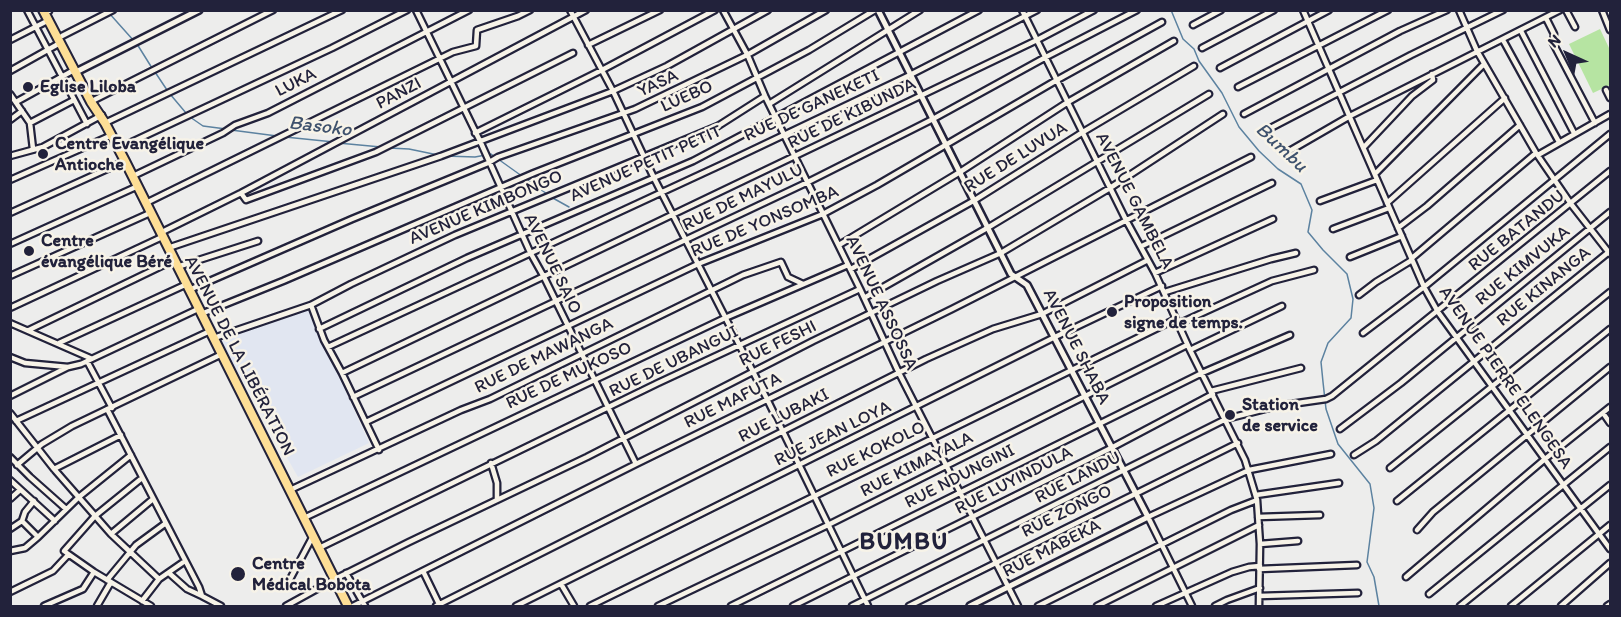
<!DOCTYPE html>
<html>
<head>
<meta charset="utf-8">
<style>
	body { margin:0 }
	#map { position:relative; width:1621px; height:617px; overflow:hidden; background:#ededec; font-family:Itim,sans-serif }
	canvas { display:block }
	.frame { position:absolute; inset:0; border:12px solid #22223b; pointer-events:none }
	.north { position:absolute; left:1537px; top:24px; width:60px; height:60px; -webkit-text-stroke:4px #f7f3e8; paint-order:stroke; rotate:316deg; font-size:16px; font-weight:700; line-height:24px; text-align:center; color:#22223b }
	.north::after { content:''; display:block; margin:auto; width:21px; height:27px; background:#22223b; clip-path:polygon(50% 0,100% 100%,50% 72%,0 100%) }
</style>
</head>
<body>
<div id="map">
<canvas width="1621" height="617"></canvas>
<div class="frame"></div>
<div class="north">N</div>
</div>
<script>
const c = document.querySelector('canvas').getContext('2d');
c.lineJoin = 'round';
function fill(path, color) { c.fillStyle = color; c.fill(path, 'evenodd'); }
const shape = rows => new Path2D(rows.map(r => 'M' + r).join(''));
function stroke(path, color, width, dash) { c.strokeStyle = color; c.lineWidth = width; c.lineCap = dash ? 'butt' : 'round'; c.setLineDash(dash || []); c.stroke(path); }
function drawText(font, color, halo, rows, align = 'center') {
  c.font = font + ' Itim,sans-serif'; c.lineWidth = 5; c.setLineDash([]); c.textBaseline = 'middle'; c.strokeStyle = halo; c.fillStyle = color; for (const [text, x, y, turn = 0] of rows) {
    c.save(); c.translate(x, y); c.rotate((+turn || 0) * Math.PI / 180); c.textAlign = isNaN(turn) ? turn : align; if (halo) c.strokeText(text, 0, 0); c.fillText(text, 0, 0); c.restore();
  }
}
const built = shape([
	[308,309,369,443,298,477,220,340]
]);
const green = shape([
	[1600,29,1610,50,1610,85,1593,93,1569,44]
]);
const stream = shape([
	[1171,10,1183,39,1194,49,1199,61,1222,93,1239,127,1259,151,1278,169,1301,184,1312,210,1308,232,1323,250,1347,274,1353,299,1351,318,1328,343,1321,362,1323,382,1326,409,1338,444,1370,484,1374,508,1367,562,1374,577,1379,606],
	[109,13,134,41],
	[137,44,152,68],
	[155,72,167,90],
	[170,94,186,113],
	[190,117,203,126,226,129],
	[231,130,277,136],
	[285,137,334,142],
	[338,143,381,147],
	[389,148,409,149,438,155],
	[445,156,475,157,491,154,547,194],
	[551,197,569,207]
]);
const minor = shape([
	[27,10,87,124],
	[416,10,480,141,530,252,544,277,636,464],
	[570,10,613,91,654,178,767,399,868,606],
	[723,10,748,56,765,96,860,289,899,373,1018,606],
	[1022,10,1126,220,1155,273,1190,350,1245,460,1257,500,1260,544,1259,606],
	[1303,10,1424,287,1438,312,1610,549],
	[1459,10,1477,51,1536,153,1571,204,1610,254],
	[1566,10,1575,27],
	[1602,10,1610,30],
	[49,11,49,10],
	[1546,18,1554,34,1553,43,1595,123],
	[1193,25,1221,10],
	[1521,31,1574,133],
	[62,36,113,10],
	[10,40,49,20],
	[1503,40,1559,142],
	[588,45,660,10],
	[1202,48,1274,10],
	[1220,68,1329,10],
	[10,71,60,43],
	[1238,87,1388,10],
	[1606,90,1610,98],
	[10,94,30,123,33,149],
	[94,100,273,10],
	[16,102,74,70],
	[769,104,920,10],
	[1244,114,1400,31,1447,10],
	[10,120,22,111],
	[30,123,74,100],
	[105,123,342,10],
	[475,133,602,70,715,10],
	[1261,133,1411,55,1503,10],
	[1364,147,1412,96,1433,80,1432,74],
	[119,148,332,48,407,10],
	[1286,153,1350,116,1560,10],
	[1538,155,1610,114],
	[10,156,43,147,102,115],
	[1375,174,1484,64],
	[133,176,223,133,235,125,268,113,469,10],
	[10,180,112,135],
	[241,193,246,200,376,152,573,53],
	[1320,201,1377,180],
	[146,203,453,52,476,46,477,30,518,16,530,10],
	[1387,203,1505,98],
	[10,213,125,161],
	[1398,228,1427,206,1520,125],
	[1333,229,1389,208],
	[160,233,241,193,586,10],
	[10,244,138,186],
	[839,245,960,172,1068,102,1174,41],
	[1142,246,1272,183],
	[168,248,441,156,613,91,667,66,768,10],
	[1350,257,1402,236],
	[1412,258,1536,153],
	[177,267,258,241],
	[851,269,975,200,1083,132,1194,66],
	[1155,273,1273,219],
	[10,276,150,213],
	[189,290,352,219,488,163,498,157,635,109,747,55,826,10],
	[1165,292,1271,259,1296,253],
	[1359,295,1376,282,1412,260],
	[864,298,989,227,1209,94],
	[311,305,324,340,342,373,379,450],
	[10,308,162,237],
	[201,314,283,281,534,173,702,107,809,50,875,10],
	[10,323,90,358],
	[1178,324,1272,281,1314,270],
	[319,329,467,258,693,161,979,10],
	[29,330,174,260],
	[1363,333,1424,287,1610,134],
	[214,338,311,305,351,284,455,235,718,126,765,96],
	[59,343,187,284],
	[328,347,725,163,910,75,1037,10],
	[1190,350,1282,306],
	[10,357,25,363,68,367],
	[87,361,112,408],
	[342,373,1037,40,1094,10],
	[1211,391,1301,368],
	[10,396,68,367,81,364,198,309],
	[353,397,808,182,933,119,1046,57,1137,10],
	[107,409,199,587,202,596,221,606],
	[10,413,54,469,111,534,159,579],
	[1603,413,1610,423],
	[16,421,210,331],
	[366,422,698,264,823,214,877,185,1057,80,1162,22],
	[1340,429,1401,383,1610,212],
	[1354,455,1376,441,1610,251],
	[10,457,30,477,66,509],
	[491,463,497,483,497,500],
	[17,465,42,444,72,426,222,354],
	[1390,468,1610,292],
	[54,469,121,435],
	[142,478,95,516,64,551,94,572,151,606],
	[10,480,55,521],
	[290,490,461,410,490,399,743,275,781,262,788,277,803,284],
	[1256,495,1339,483],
	[10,499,20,490],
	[1397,501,1610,329],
	[1258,517,1320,515],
	[304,518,725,318,848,265],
	[22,521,38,537,79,497,131,455],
	[10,529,22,521,25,512,34,501],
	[1417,530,1433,512,1610,367],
	[111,534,153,499],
	[1260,544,1298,541],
	[319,548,658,383,860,289],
	[10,551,25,548,38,537],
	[1259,569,1357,565],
	[423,571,440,606],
	[169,573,187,589,202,596],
	[346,573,365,606],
	[1406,577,1545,459,1610,407],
	[107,580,136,545,166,523],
	[288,583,313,536],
	[561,584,574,606],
	[10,592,53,571,68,555],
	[1429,594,1610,447],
	[1259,596,1358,593],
	[142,601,159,579,185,561],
	[44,606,83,589,94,572],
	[97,606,111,582],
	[286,606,335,579,409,542,587,457,813,341,937,281,1001,253,1110,188,1223,114],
	[353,606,636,464,952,309,1251,157],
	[436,606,926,359,993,329,1042,314,1148,260],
	[516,606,1055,337,1162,286],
	[590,606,1176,319],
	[658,606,828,525,1187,345],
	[731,606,1202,373,1290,335],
	[793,606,1111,448,1213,394],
	[852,606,1226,419,1277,406,1326,399,1332,396,1610,171],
	[909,606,1238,443],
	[1038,606,1231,510,1257,500],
	[1097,606,1259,525],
	[1156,606,1232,572,1249,567,1260,566],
	[1192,606,1148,517,1249,470,1331,454],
	[1215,606,1227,600,1260,588],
	[1460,606,1610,485],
	[1511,606,1610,525],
	[1561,606,1610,563],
	[1607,606,1610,604]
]);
const tertiary = shape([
	[878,10,1011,274,1027,285,1148,517,970,606],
	[76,72,199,10]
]);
const trunk = shape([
	[43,10,91,102,105,123,125,161,348,606]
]);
const markers = [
	[28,87,6,"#22223b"],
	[43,154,6,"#22223b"],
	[29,251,6,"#22223b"],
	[1112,312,6,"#22223b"],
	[1230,415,6,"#22223b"],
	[238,574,8,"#22223b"]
];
const streetNames = [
	["LUKA",296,83,-27],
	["YASA",658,84,-25],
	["PANZI",399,94,-28],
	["LUEBO",687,97,-24],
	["RUE DE GANEKETI",812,106,-25],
	["RUE DE KIBUNDA",852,114,-26],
	["RUE DE LUVUA",1016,158,-32],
	["AVENUE PETIT PETIT",646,164,-24],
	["RUE DE MAYULU",743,198,-26],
	["AVENUE GAMBELA",1134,201,63],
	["AVENUE KIMBONGO",486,208,-23],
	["RUE DE YONSOMBA",765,222,-23],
	["RUE BATANDU",1517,231,-39],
	["AVENUE SAIO",552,264,64],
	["RUE KIMVUKA",1523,266,-39],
	["RUE KINANGA",1544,287,-39],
	["AVENUE ASSOSSA",881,303,65],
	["RUE FESHI",778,344,-26],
	["AVENUE SHABA",1076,347,63],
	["AVENUE DE LA LIBÉRATION",239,356,63],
	["RUE DE MAWANGA",544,356,-26],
	["RUE DE UBANGUI",674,362,-26],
	["RUE DE MUKOSO",569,376,-25],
	["AVENUE PIERRE ELENGESA",1505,378,55],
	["RUE MAFUTA",733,401,-26],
	["RUE LUBAKI",784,416,-27],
	["RUE JEAN LOYA",833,434,-26],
	["RUE KOKOLO",876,450,-26],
	["RUE KIMAYALA",917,465,-27],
	["RUE NDUNGINI",960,477,-27],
	["RUE LANDU",1078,478,-27],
	["RUE LUYINDULA",1014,481,-27],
	["RUE ZONGO",1067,512,-26],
	["RUE MABEKA",1052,549,-27]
];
const poiNames = [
	["Eglise Liloba",40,87],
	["Centre Evangélique",55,144],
	["Antioche",55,165],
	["Centre",41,241],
	["évangélique Béré",41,262],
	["Proposition",1124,302],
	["signe de temps.",1124,323],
	["Station",1242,405],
	["de service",1242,426],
	["Centre",252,564],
	["Médical Bobota",252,585]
];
const waterNames = [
	["Basoko",320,127,7],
	["Bumbu",1281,148,43]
];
const districtNames = [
	["BUMBU",904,543]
];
fill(built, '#e1e6f1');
fill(green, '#b6e4a2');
stroke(stream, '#5c82a0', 1.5);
stroke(minor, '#22223b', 9);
stroke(tertiary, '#22223b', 10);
stroke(trunk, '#22223b', 12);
stroke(minor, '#f7f3e8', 4.5);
stroke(tertiary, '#f7f3e8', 5);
stroke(trunk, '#fdde96', 8);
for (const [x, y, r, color] of markers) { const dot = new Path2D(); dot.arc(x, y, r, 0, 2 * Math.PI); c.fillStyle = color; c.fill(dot); stroke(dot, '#f7f3e8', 2); }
drawText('18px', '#22223b', '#f7f3e8', streetNames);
drawText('bold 18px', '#22223b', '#f7f3e8', poiNames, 'left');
drawText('italic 20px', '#3f526d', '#f7f3e8', waterNames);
c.letterSpacing = '1.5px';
drawText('bold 24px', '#22223b', '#f7f3e8', districtNames);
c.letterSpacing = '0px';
</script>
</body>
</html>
